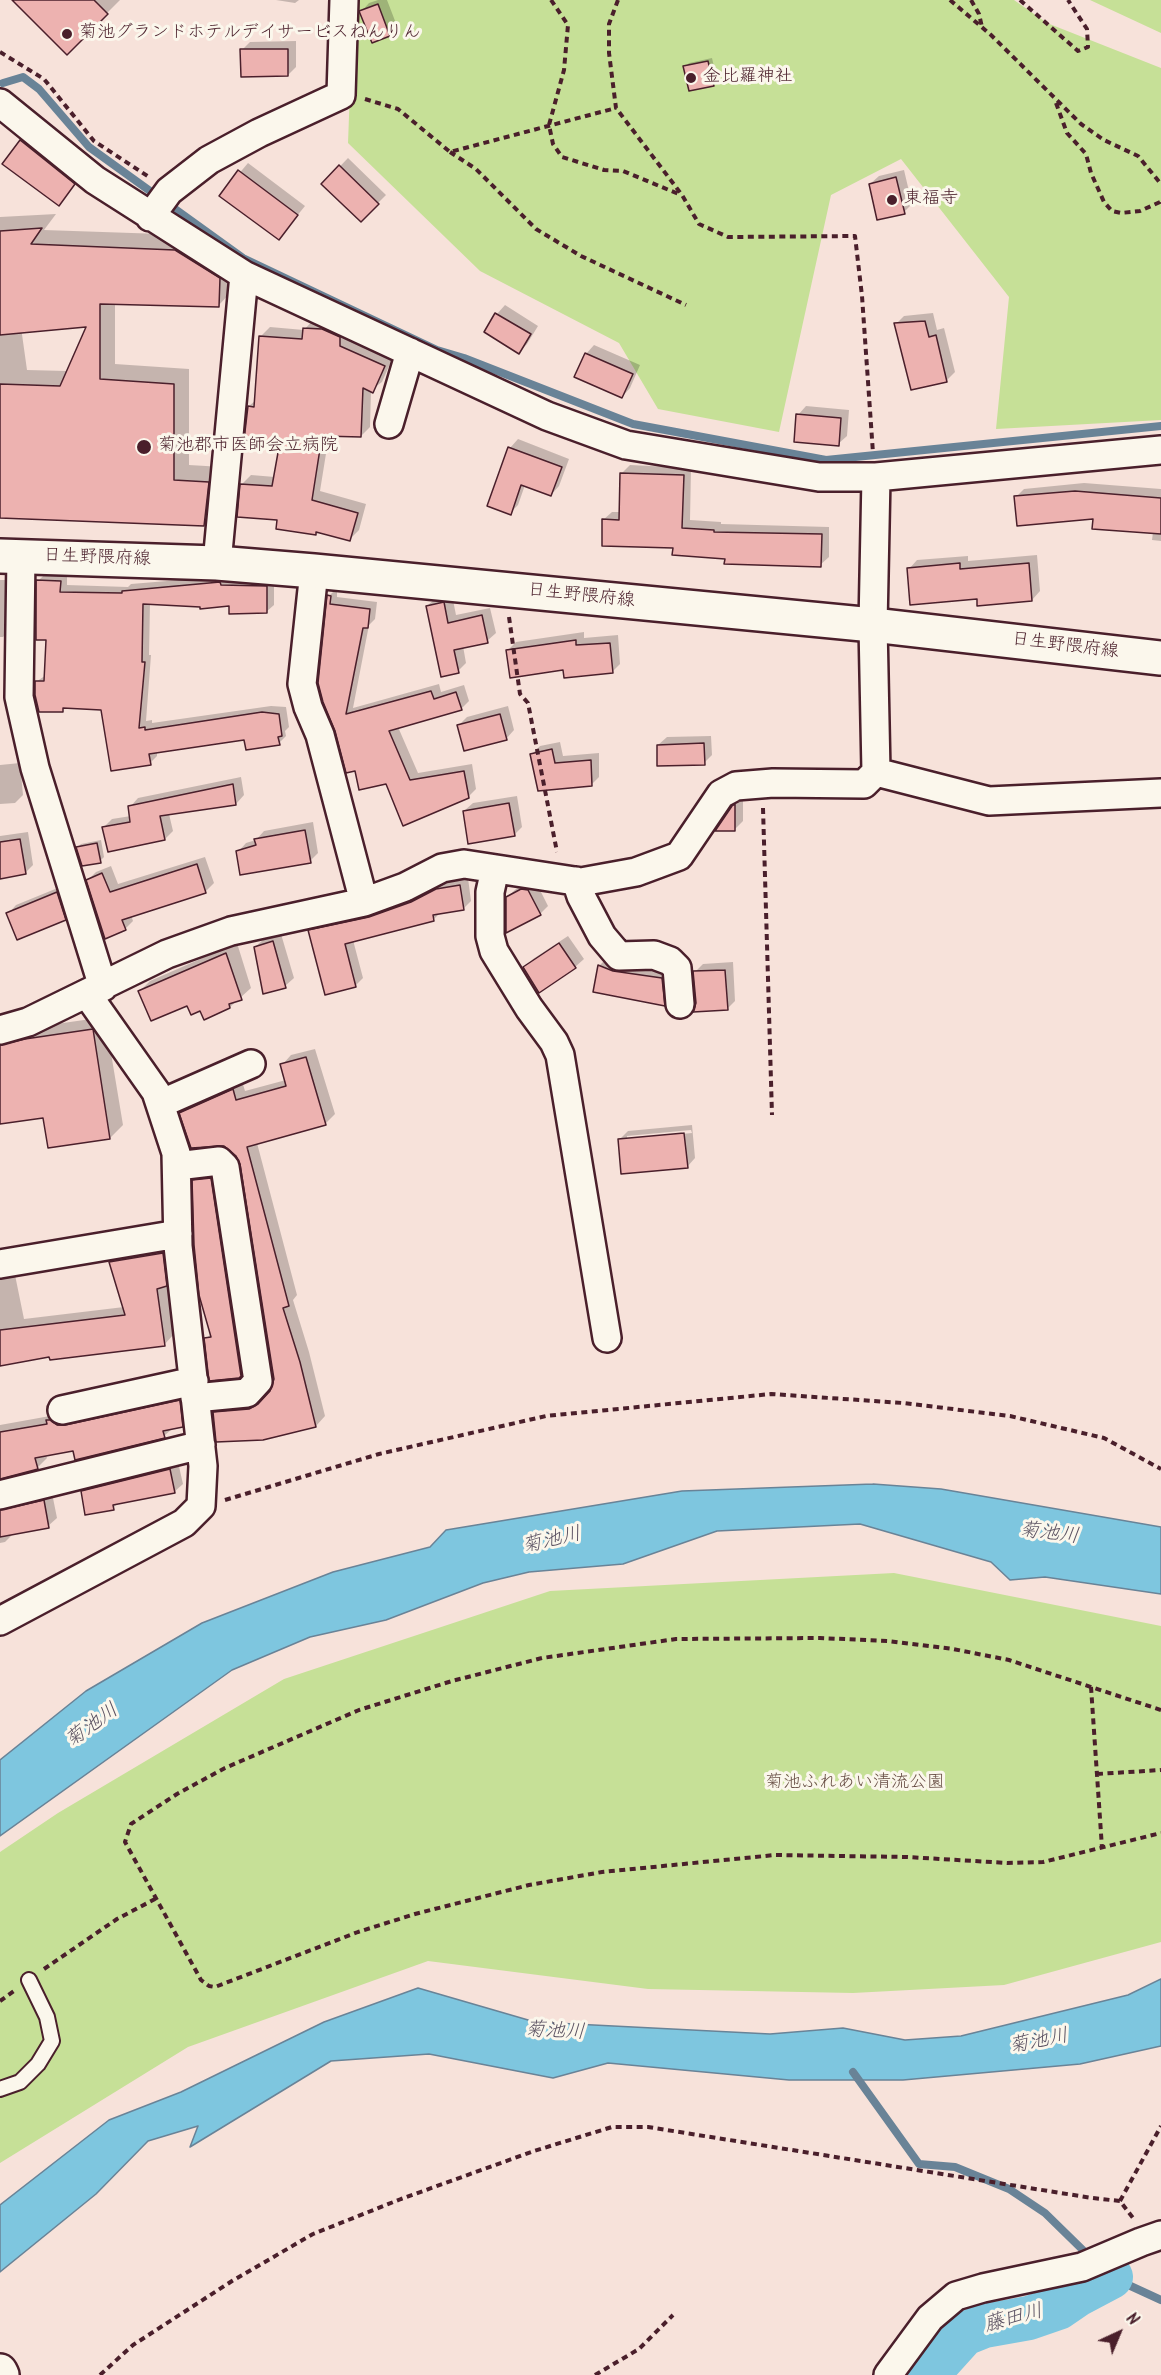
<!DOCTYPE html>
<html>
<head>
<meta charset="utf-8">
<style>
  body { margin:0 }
  #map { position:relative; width:1161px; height:2375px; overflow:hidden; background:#f7e2da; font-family:Kalam,sans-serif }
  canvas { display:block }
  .north { position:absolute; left:1089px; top:2303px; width:60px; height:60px; -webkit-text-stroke:4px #fbf7ec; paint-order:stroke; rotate:44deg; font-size:16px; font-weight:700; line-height:24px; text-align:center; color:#4a1f2b }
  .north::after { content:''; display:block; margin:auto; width:21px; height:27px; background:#4a1f2b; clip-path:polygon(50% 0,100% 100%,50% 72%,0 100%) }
</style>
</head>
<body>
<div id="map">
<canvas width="1161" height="2375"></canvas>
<div class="north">N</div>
</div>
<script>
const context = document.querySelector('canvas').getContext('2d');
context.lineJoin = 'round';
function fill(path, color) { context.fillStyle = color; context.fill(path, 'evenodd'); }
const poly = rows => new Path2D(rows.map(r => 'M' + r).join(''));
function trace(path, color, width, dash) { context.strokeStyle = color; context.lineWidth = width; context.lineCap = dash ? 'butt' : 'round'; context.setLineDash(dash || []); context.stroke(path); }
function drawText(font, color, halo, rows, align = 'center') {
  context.font = font + ' Kalam,"Klee One",sans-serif'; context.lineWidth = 6; context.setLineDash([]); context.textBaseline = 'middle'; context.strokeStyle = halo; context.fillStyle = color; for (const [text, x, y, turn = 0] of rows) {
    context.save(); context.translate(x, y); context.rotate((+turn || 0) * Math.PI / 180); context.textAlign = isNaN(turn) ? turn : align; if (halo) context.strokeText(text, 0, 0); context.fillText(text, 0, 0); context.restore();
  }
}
const green = poly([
  [360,0,1014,0,1047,23,1161,68,1161,420,996,429,1009,297,901,159,831,195,779,432,658,409,619,343,480,271,348,143,353,10],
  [1090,0,1161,0,1161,33],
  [894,1573,1161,1626,1161,1942,1004,1985,853,1993,648,1989,428,1961,188,2047,0,2163,0,1852,58,1813,284,1679,550,1591]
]);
const water = poly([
  [873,1484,941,1489,1161,1527,1161,1594,1045,1577,1010,1580,991,1562,860,1524,717,1531,623,1564,529,1572,483,1583,386,1620,310,1637,232,1670,0,1836,0,1760,86,1691,202,1623,333,1572,430,1547,446,1530,682,1491,873,1484],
  [1161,1979,1161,2046,1080,2064,903,2080,789,2080,608,2063,553,2078,429,2054,331,2061,190,2147,198,2126,148,2141,96,2194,0,2272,0,2205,109,2120,181,2092,324,2022,418,1988,535,2022,770,2034,843,2028,905,2040,961,2036,1128,1995,1161,1979]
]);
const shadow = poly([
  [14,0,120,0,67,53],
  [276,0,299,0,295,3],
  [378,0,387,0,397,26,389,35,361,12,369,3],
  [296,41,296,67,288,75,242,50,250,42],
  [712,58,717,80,713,84,685,67,689,63],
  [30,133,82,175,58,204,4,164],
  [348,158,386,195,361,220,323,184],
  [248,163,305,206,279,238,221,195],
  [904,170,912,204,904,212,870,184,879,176],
  [56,214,44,230,191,235,234,263,233,290,218,306,115,303,115,364,189,369,189,465,223,467,219,510,203,525,0,516,0,323,20,320,27,370,67,371,88,326,0,312,0,217],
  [505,305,538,326,527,344,519,352,486,332,497,314],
  [933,313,937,330,944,328,955,372,947,380,912,389,896,324,904,316],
  [314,319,393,357,382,382,371,390,370,427,361,436,329,435,320,491,366,504,359,530,350,539,318,531,315,533,279,518,242,484,251,475,275,477,280,445,249,406,256,400,260,337,270,327,304,330],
  [594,345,640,365,630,388,622,397,586,354],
  [806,406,849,410,847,436,838,444,798,415],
  [518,439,569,459,559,486,551,495,525,485,518,505,510,513,510,448],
  [630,465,691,468,690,520,721,522,721,524,829,527,829,557,820,565,726,558,674,546,603,520,612,512,621,512,622,473],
  [1084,483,1161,489,1161,541,1152,540,1153,532,1016,497,1024,489],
  [1037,555,1040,591,1032,600,978,597,909,569,917,560,968,556,968,561],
  [45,574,67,574,67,585,128,587,131,584,227,576,274,579,274,605,266,612,231,605,150,603,149,655,151,655,146,721,152,720,152,723,271,706,286,707,289,727,285,731,286,736,279,743,245,738,157,752,157,756,150,763,102,709,66,707,62,710,36,682,46,675,47,638,38,581],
  [0,580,12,580,12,629,3,637,0,637],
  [337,588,337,597,377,602,375,619,369,625,353,708,439,684,441,692,464,685,469,701,461,709,398,727,418,773,472,764,476,789,468,797,386,782,356,769,347,771,329,596],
  [452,595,456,615,490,608,496,633,487,641,463,646,466,663,458,671,427,606,436,598],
  [584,632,584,638,618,635,620,664,612,672,565,668,507,651,516,642],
  [508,706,514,730,506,739,459,725,467,717],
  [711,736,712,755,704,763,658,745,667,737],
  [560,742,563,756,599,753,599,777,591,785,531,755,540,746],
  [20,763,23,795,15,803,0,804,0,765],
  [241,777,244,795,236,804,169,814,173,831,165,839,104,827,112,819,131,816,130,807,138,798],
  [517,796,522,827,514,835,464,811,473,803],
  [743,798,743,821,734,830,733,807],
  [313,822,318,853,310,861,238,852,246,843,256,840,264,831],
  [28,832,33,865,25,873,0,877,0,836],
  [101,840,104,857,100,861,78,847,81,844],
  [205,857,214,883,205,892,131,915,133,921,125,929,88,880,96,872,111,866,118,884],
  [468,878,471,901,464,908,441,912,433,920,353,940,363,978,355,986,309,931,317,923,420,894,445,881],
  [531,881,536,882,548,906,540,914,507,897,516,889],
  [65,885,73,910,65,918,8,914,16,905],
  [281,934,294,978,285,986,255,947,264,939],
  [568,936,584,959,575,967,539,991,525,968,533,959],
  [237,943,251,988,230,1007,201,1009,140,991,150,981],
  [607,958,670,970,672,997,664,1005,599,966],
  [733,962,735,1001,727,1009,697,1003,695,972,703,964],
  [105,1017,123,1125,110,1138,44,1116,0,1122,0,1032],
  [315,1049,335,1114,326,1123,257,1143,297,1295,293,1300,309,1352,325,1416,316,1426,214,1413,224,1403,260,1400,266,1396,275,1385,242,1164,237,1155,181,1113,191,1104,242,1081,245,1091,286,1080,282,1065,291,1055],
  [692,1125,695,1158,687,1167,620,1139,628,1131],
  [691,1130,692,1133,627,1139,627,1136],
  [219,1170,249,1366,239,1376,206,1339,212,1333,194,1181,202,1172],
  [173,1243,176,1275,168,1283,174,1334,164,1345,51,1355,0,1365,0,1265,14,1270,24,1319,124,1307,111,1262,121,1252],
  [189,1391,192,1416,182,1426,173,1428,164,1436,46,1455,47,1458,37,1468,0,1462,0,1425],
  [178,1462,183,1484,174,1492,119,1502,113,1508,82,1492,91,1483],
  [52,1493,57,1518,48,1526,13,1534,5,1542,0,1543,0,1502]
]);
const stream = poly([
  [3,83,23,77,39,89,89,147,243,258,437,350,464,358,633,424,826,460,1161,426],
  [853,2072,919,2164,955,2167,1009,2189,1045,2213,1091,2258],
  [1100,2266,1111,2277,1161,2300]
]);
const river = poly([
  [927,2375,964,2334,984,2326,1029,2318,1058,2308,1077,2295,1111,2277]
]);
const building = poly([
  [12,0,94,0,108,14,67,55,12,0],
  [378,4,390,36,372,43,359,11,378,4],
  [240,49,288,49,288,76,241,77,240,49],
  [708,61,714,86,689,91,683,66,708,61],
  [20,140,75,184,59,206,2,164,20,140],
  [339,165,379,204,361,222,321,184,339,165],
  [238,170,298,215,279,240,219,196,238,170],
  [896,177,905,214,877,220,869,184,896,177],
  [42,228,31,244,175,250,220,278,219,307,100,304,100,379,174,384,174,480,209,482,204,526,0,518,0,384,60,386,86,327,0,335,0,231,42,228],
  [495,313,531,334,519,354,484,332,495,313],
  [925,321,929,337,936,335,947,382,911,390,894,323,925,321],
  [303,328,322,329,340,337,340,346,385,366,373,393,363,388,361,437,322,436,312,500,358,513,350,541,316,532,316,535,276,529,277,520,237,517,240,484,272,486,279,447,244,440,248,406,254,407,259,336,302,339,303,328],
  [585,353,633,374,622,398,574,377,585,353],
  [796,414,841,418,839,446,794,442,796,414],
  [508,447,562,467,551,496,521,485,511,515,487,506,508,447],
  [620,473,684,475,682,528,714,530,714,532,822,534,821,567,724,564,725,559,672,555,673,548,602,546,602,519,619,520,620,473],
  [1075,491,1161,498,1161,534,1092,529,1093,519,1017,526,1014,496,1075,491],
  [960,563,960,569,1029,563,1032,601,977,606,977,599,910,605,907,568,960,563],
  [36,580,61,581,60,592,122,593,122,591,220,582,221,585,267,586,267,613,229,614,229,606,200,609,200,607,143,604,142,662,145,662,139,728,145,727,145,730,262,712,279,714,282,736,278,737,280,745,246,750,244,740,149,754,151,765,111,771,101,710,63,708,63,712,39,712,35,695,35,681,44,681,46,640,36,640,36,580],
  [327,595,331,596,330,604,370,609,368,628,363,628,346,714,431,691,434,699,456,692,462,710,389,731,410,780,464,771,469,798,403,826,386,784,359,790,355,771,346,773,335,731,323,702,318,683,327,595],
  [444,602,448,623,482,615,488,643,454,650,459,673,441,677,426,606,444,602],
  [576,640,576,645,610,643,613,673,564,678,563,670,510,678,506,650,576,640],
  [500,714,507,740,464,751,457,725,500,714],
  [704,743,705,765,657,766,657,745,704,743],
  [552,749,555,763,591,760,592,786,538,791,530,754,552,749],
  [233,784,236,805,160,816,165,840,108,852,102,827,130,822,128,806,233,784],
  [509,803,515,836,468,844,463,811,509,803],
  [735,804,735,831,715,831,732,806,735,804],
  [305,830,311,863,240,875,236,851,256,845,254,839,305,830],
  [20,839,26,874,0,879,0,842,20,839],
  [97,843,101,863,82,866,76,847,97,843],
  [197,864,206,893,122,920,126,930,105,939,86,880,102,873,110,892,197,864],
  [460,885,464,910,433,915,434,921,345,944,356,987,325,995,308,930,369,917,411,902,436,889,460,885],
  [521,889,528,890,541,915,506,933,506,897,521,889],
  [57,892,66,920,17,940,6,913,57,892],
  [273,941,286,988,263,994,254,947,273,941],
  [559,943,576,968,539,993,523,967,559,943],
  [226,953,242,1000,229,1004,230,1008,204,1020,200,1011,191,1015,187,1006,151,1021,138,991,226,953],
  [598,965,613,971,662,978,665,1006,593,992,598,965],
  [725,970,728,1010,693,1012,696,1003,693,971,725,970],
  [93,1029,110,1139,48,1148,43,1118,0,1124,0,1045,25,1039,93,1029],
  [306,1057,326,1125,247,1147,289,1306,283,1308,300,1362,316,1427,263,1440,216,1442,213,1412,249,1409,258,1404,270,1391,274,1379,240,1164,236,1156,224,1146,191,1148,179,1113,233,1089,236,1100,286,1086,280,1064,306,1057],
  [684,1133,688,1168,621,1174,618,1139,684,1133],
  [211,1178,241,1376,239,1378,209,1381,204,1338,211,1337,199,1295,194,1245,192,1180,211,1178],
  [163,1253,167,1286,157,1289,165,1346,50,1360,49,1357,0,1366,0,1330,125,1315,109,1262,163,1253],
  [180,1400,183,1427,163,1431,165,1438,75,1460,73,1451,35,1458,38,1469,0,1479,0,1432,47,1424,46,1420,50,1420,57,1425,65,1425,180,1400],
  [170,1469,175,1493,113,1505,114,1510,85,1515,81,1491,170,1469],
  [44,1500,49,1528,0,1537,0,1510,44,1500]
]);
const path = poly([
  [551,0,568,25,564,70,549,125,553,144,562,157,604,170,623,171,681,195],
  [618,0,609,24,609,53,616,108,682,195,699,224,728,237,855,236,862,296,873,453],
  [950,0,991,35,1081,124,1104,140,1138,156,1161,184],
  [971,0,979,14,982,27],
  [1020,0,1078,51,1088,47,1087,29,1068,0],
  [0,52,44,79,94,141,149,177],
  [365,99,398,109,450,152,616,108],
  [1056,103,1067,133,1086,154,1091,173,1104,202,1112,211,1121,213,1140,211,1160,202,1161,199],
  [450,152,476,169,536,229,581,256,686,305],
  [509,617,520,694,528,703,557,852],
  [763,808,772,1115],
  [225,1500,379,1454,546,1416,771,1394,903,1403,1010,1416,1104,1438,1161,1469],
  [1091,1687,1102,1848],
  [1161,1710,1009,1660,953,1649,888,1641,820,1638,676,1639,542,1658,452,1681,359,1710,225,1768,177,1794,131,1824,125,1842,201,1980,209,1986,215,1987,358,1932,415,1914,529,1885,602,1872,775,1855,907,1857,1007,1863,1043,1862,1161,1833],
  [1097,1774,1161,1770],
  [44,1969,117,1919,155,1899],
  [0,2001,14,1991],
  [1120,2201,1161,2126],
  [100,2375,133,2345,232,2281,313,2234,401,2199,534,2151,612,2127,648,2127,1092,2198,1120,2201,1133,2218],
  [595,2375,639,2349,673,2315]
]);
const lane = poly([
  [0,2089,20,2082,38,2064,52,2041,47,2017,29,1980]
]);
const street = poly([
  [0,103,95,180,244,275,547,416,626,445,819,477,876,477,1161,450],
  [150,217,169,191,209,160,259,133,341,95,344,0],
  [389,424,410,352],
  [21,556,19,697,35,768,103,987],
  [217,563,244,275],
  [314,571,302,684,308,707,320,735,364,902],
  [876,772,989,801,1161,793],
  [495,869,490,892,490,936,494,951,529,1008,554,1042,560,1055,607,1338],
  [576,881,581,896,602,936,619,956,654,955,670,961,677,968,680,1004],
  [0,1030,28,1022,167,954,231,931,364,902,405,887,442,868,464,864,581,882,636,872,679,856,721,794,736,786,773,783,864,784,876,772,873,625,876,477],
  [160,1104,251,1064],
  [177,1166,219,1161,225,1167,258,1381,247,1393,195,1398],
  [0,1264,178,1234],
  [62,1410,194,1381],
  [0,1495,201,1445],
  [0,1621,184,1523,201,1506,203,1466,178,1246,176,1153,156,1092,87,994],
  [888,2375,930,2318,956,2296,983,2288,1082,2267,1141,2242,1161,2235]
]);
const secondary = poly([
  [0,556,217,563,314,571,873,625,1161,658]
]);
const primary = poly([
  [0,2371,2,2375]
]);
const markers = [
  [67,34,6,"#4a1f2b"],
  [691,78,6,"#4a1f2b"],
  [892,200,6,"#4a1f2b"],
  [144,447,8,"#4a1f2b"]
];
const poiNames = [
  ["菊池グランドホテルデイサービスねんりん",79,34],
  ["金比羅神社",703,78],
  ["東福寺",904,200],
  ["菊池郡市医師会立病院",158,447]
];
const streetNames = [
  ["日生野隈府線",97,559,2],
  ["日生野隈府線",581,597,6],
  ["日生野隈府線",1065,647,7]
];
const parkNames = [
  ["菊池ふれあい清流公園",855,1784]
];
const waterNames = [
  ["菊池川",1049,1535,7],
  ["菊池川",552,1542,-13],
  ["菊池川",93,1727,-36],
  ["菊池川",555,2033,3],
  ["菊池川",1039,2043,-11],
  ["藤田川",1014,2320,-15]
];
fill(green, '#c6e097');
fill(water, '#7ec6df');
trace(water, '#698397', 1.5);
fill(shadow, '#0003');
trace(stream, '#698397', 8);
trace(river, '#7ec6df', 44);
fill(building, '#edb2b0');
trace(building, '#4a1f2b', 1.5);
trace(lane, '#4a1f2b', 18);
trace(street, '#4a1f2b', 32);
trace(secondary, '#4a1f2b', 38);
trace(primary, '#4a1f2b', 38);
trace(path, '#4a1f2b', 4, [6, 4.5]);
trace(lane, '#fbf7ec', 14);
trace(street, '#fbf7ec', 27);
trace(secondary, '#fbf7ec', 33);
trace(primary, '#fbf7ec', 33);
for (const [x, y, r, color] of markers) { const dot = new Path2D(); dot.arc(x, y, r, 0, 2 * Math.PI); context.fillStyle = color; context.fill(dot); trace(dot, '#fbf7ec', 2); }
drawText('18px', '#4a1f2b', '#fbf7ec', poiNames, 'left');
drawText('18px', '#4a1f2b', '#fbf7ec', streetNames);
drawText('18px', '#694f46', '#fbf7ec', parkNames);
drawText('italic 20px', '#5a5161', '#fbf7ec', waterNames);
</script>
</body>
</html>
